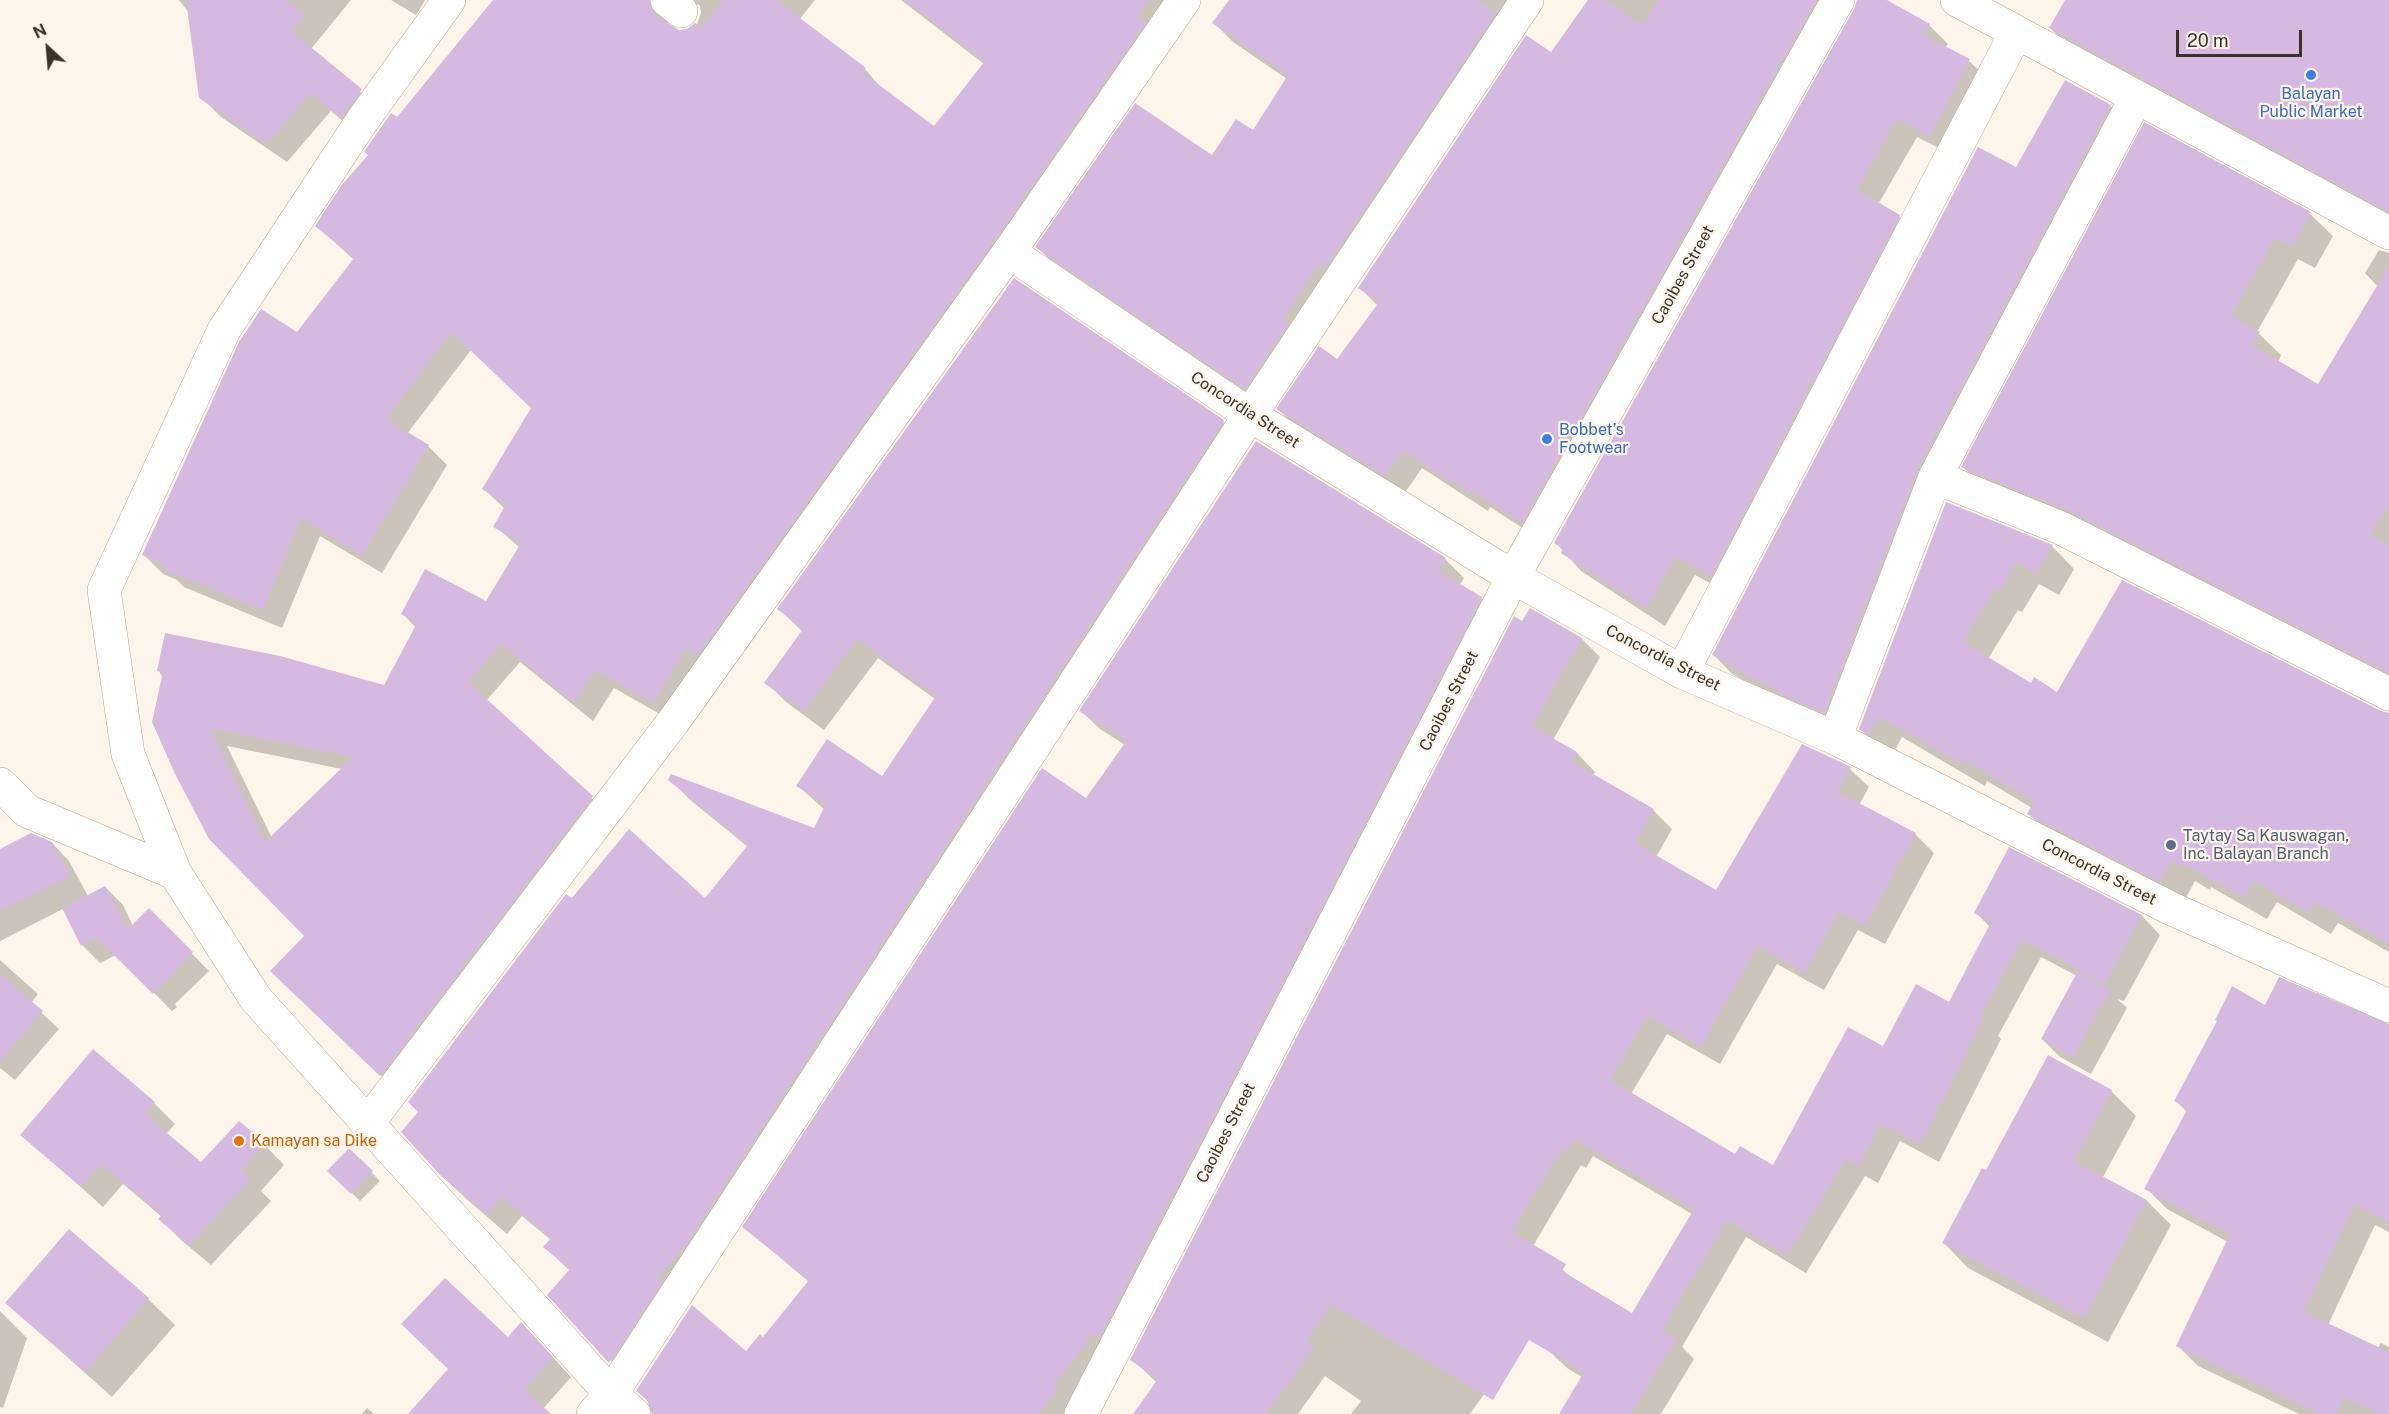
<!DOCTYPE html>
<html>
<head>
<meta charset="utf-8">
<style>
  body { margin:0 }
  #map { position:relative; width:2389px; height:1414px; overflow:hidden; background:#fef5ea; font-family:"Public Sans",sans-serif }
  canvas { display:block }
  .north { position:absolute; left:18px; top:18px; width:60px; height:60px; -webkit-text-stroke:4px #fef5ea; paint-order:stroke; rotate:334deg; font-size:16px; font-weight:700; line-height:24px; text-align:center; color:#3c3328 }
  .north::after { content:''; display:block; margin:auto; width:21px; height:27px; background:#3c3328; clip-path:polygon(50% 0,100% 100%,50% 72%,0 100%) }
  .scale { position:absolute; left:2176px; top:30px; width:126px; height:27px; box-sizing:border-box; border:3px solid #3c3328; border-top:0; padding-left:8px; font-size:18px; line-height:21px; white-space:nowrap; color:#3c3328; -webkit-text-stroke:4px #fef5ea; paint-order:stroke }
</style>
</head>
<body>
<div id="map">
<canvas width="2389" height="1414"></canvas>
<div class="north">N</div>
<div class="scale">20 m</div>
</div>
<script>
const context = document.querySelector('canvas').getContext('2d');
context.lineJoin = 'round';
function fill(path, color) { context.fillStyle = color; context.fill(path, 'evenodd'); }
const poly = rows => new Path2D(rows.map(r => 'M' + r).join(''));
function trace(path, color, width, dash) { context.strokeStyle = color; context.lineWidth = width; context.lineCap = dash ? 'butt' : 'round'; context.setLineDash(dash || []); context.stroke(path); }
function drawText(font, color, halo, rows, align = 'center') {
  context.font = font + ' "Public Sans",sans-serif'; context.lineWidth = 4.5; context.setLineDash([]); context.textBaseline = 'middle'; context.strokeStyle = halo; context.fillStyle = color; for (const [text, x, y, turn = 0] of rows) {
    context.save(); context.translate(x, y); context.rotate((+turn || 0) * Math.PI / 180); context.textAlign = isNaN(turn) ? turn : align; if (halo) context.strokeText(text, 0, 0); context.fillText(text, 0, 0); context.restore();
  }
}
const shadow = poly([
  [179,0,351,0,311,49,380,109,361,136,331,111,287,162,221,117,201,97,189,13],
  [391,0,425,0,416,15],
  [495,0,688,0,667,18,668,25,677,31,688,30,697,24,701,13,700,6,691,0,815,0,799,20,865,69,882,89,934,128,984,64,901,0,1181,0,672,721,614,688,593,721,520,662,486,701,611,816,400,1093,291,990,306,936,159,671,384,687,416,628,403,614,487,603,520,548,495,526,505,509,484,489,533,408,471,350,407,434,429,447,447,465,382,573,320,536,282,628,184,587,177,580,163,574,144,555,297,334,354,260,317,226,397,119],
  [227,746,342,769,272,838],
  [1230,0,1535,0,1264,407,1056,266,1037,247,1212,157,1253,132,1287,79,1233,42,1214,23],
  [1590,0,1855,0,1847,3,1541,540,1490,507,1488,511,1422,468,1404,494,1297,428,1278,409,1337,361,1378,306,1359,287,1552,54],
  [1858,0,1884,0,1929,25,1948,44,1945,48,1969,61,1988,79,1949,153,1917,137,1879,203,1899,216,1918,235,1730,594,1695,575,1665,626,1581,571,1556,543,1856,10],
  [2067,0,2389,0,2389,221,2073,50,2050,28],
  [2110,106,2129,124,1937,487,1843,731,1809,716,1732,674,1714,655,2016,170],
  [2145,124,2310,214,2333,236,2315,268,2298,259,2257,332,2281,355,2278,362,2319,386,2378,287,2365,273,2379,250,2389,253,2389,683,1986,490,1963,467],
  [1014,280,1223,421,1243,441,630,1381,549,1295,570,1271,545,1247,551,1240,522,1216,507,1234,463,1196,442,1175,420,1112,572,900,705,900,748,847,689,799,670,779,815,830,825,810,798,786,882,778,935,699,878,658,824,730,786,702,766,682,803,632,779,609],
  [1947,504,2052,546,2074,569,2059,595,2039,584,2022,612,2018,610,1988,659,2031,685,2058,694,2389,714,2389,952,2338,923,2331,934,2277,902,2267,919,2211,887,2210,890,2195,881,2183,903,2051,837,2029,814,2032,808,1987,781,1985,786,1902,737,1892,756,1883,751,1860,729],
  [1445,559,1464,578,1459,586,1481,598,1499,617,1071,1414,654,1414,653,1407,638,1390,747,1353,763,1339,809,1282,744,1227,1087,800,1125,745,1100,729,1081,711],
  [1530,610,1582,639,1600,657,1553,740,1577,753,1595,772,1593,776,1653,810,1672,829,1656,857,1717,892,1803,746,1850,769,1869,787,1859,805,1915,834,1934,853,1885,944,1858,930,1824,990,1777,964,1720,1064,1667,1034,1631,1094,1736,1156,1774,1167,1883,1048,1950,1004,1990,927,1976,913,2010,849,2142,916,2160,935,2124,1001,2117,999,2127,1008,2091,1074,2060,1057,2042,1039,2077,976,2041,957,1998,1036,2001,1039,1939,1162,1900,1141,1878,1183,1865,1176,1806,1273,1746,1237,1682,1347,1694,1359,1661,1414,1561,1414,1582,1377,1567,1368,1548,1350,1633,1315,1692,1214,1593,1156,1586,1168,1581,1165,1533,1246,1549,1256,1568,1275,1470,1414,1351,1414,1361,1401,1325,1376,1298,1414,1135,1414,1157,1383,1132,1359],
  [52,843,69,861,88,896,105,887,123,905,133,926,149,910,209,971,175,1004,177,1007,172,1011,116,955,100,963,82,945,63,909,0,941,0,850],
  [0,960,38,994,31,1003,59,1029,15,1080,0,1068],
  [2266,1007,2389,1025,2389,1232,2375,1225,2328,1325,2378,1348,2381,1343,2389,1347,2389,1414,2299,1414,2198,1366,2178,1346,2228,1242,2167,1209,2146,1188,2187,1112,2176,1101],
  [2111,1091,2136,1116,2103,1177,2147,1201,2171,1225,2108,1342,1968,1268,1944,1243,1987,1172],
  [154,1103,175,1124,166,1134,201,1164,264,1144,284,1165,261,1191,271,1201,211,1265,181,1240,160,1219,162,1217,123,1184,103,1207,22,1134],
  [349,1150,380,1181,360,1201,329,1171],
  [148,1299,175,1325,112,1397,7,1303],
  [0,1311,27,1338,3,1408,0,1407],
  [508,1339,540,1343,571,1377,543,1409,549,1414,410,1414],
  [367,1408,374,1414,362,1414]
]);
const building = poly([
  [186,0,284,0,305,14,291,31,362,89,341,118,311,93,267,144,199,98],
  [493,0,649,0,655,15,679,30,687,29,695,23,701,29,723,0,776,0,866,68,862,72,934,126,985,61,905,0,1149,0,1137,16,1146,22,994,241,697,656,686,648,653,703,595,670,574,703,501,644,468,682,593,796,380,1076,270,971,304,936,209,839,175,774,152,722,163,672,157,671,165,633,280,656,384,685,417,623,401,614,425,569,486,601,521,543,493,527,506,504,482,489,531,408,451,332,386,419,429,445,362,556,301,518,263,610,164,569,165,565,142,555,239,342,261,309,297,332,354,258,315,226,341,186,368,155,364,152,391,113,397,117],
  [210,728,353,757,265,842],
  [1229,0,1477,0,1496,13,1326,267,1320,263,1282,320,1288,324,1245,389,1035,247,1135,103,1212,155,1236,119,1253,130,1288,75,1212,23],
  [1588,0,1606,0,1642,25,1659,0,1816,0,1522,523,1471,490,1469,493,1403,451,1385,476,1276,409,1319,346,1337,359,1379,302,1358,288,1526,35,1551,52],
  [1857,0,1887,0,1930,24,1923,35,1970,59,1930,136,1897,119,1857,190,1900,215,1711,576,1676,557,1646,608,1561,553,1563,549,1554,543,1854,9],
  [2065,0,2389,0,2389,212,2049,28],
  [2065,80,2111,105,1918,468,1824,713,1789,698,1712,655,1978,147,2016,167],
  [2144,122,2311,212,2292,247,2275,238,2231,316,2260,332,2252,345,2318,384,2389,266,2389,505,2370,535,2389,545,2389,673,2069,511,1961,467],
  [1014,278,1224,420,684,1247,658,1277,663,1281,609,1363,547,1295,570,1269,543,1247,551,1238,501,1197,487,1215,441,1176,401,1132,418,1112,408,1102,566,894,572,898,629,829,705,898,748,845,668,780,671,774,814,828,826,804,796,786,827,739,882,776,936,696,857,639,804,711,764,683,803,629,777,609],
  [1256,441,1446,558,1438,571,1482,597,1099,1338,1093,1333,1054,1386,1058,1389,1039,1414,652,1414,647,1400,636,1391,692,1305,746,1351,760,1334,763,1337,809,1280,742,1227,1042,768,1086,798,1127,740,1079,711],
  [1946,502,2053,545,2036,574,2016,562,2000,591,1995,588,1963,642,2031,683,2034,677,2057,692,2122,580,2381,711,2389,713,2389,944,2315,902,2309,913,2254,881,2244,898,2188,866,2187,868,2172,860,2160,882,2027,814,2034,801,1964,760,1962,764,1879,716,1869,734,1859,729],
  [1530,608,1582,638,1532,726,1577,752,1572,762,1654,809,1635,843,1716,890,1802,744,1851,767,1838,792,1916,833,1866,926,1839,912,1805,973,1758,946,1701,1047,1648,1016,1610,1080,1735,1154,1740,1146,1773,1165,1848,1027,1883,1046,1916,984,1949,1002,1991,922,1974,913,2009,847,2142,915,2105,984,2022,939,1980,1017,1983,1019,1920,1144,1881,1124,1859,1165,1846,1159,1787,1255,1727,1220,1662,1330,1676,1339,1631,1414,1559,1414,1584,1372,1529,1340,1493,1400,1330,1304,1306,1341,1314,1347,1266,1414,1133,1414,1158,1379,1130,1360,1514,616,1522,621],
  [1574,1139,1694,1209,1632,1313,1562,1271,1566,1264,1512,1232,1562,1148,1567,1151],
  [31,833,52,842,70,876,0,911,0,849],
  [105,886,128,929,149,908,193,952,153,994,97,938,81,946,62,908],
  [2078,971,2110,989,2073,1057,2041,1039],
  [0,974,43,1011,0,1061],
  [2279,977,2389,1024,2389,1222,2354,1205,2304,1312,2389,1352,2389,1414,2380,1414,2344,1397,2336,1414,2320,1414,2176,1346,2230,1234,2144,1189,2188,1108,2174,1101,2217,1021,2215,1020,2232,986,2265,1005],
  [93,1049,155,1102,145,1114,201,1162,239,1121,265,1143,241,1170,251,1179,189,1245,158,1219,162,1215,101,1164,81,1187,20,1135],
  [2048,1055,2112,1090,2074,1161,2147,1200,2084,1318,1942,1243,1982,1168,1986,1170],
  [349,1148,373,1171,351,1194,327,1171],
  [69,1229,149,1298,85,1372,5,1303],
  [445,1278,508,1337,521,1322,553,1357,524,1390,551,1414,408,1414,448,1369,401,1324]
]);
const minor = poly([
  [449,0,362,121,224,330,104,590,128,754,175,873,256,999,611,1394,634,1414],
  [667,0,681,11],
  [1957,0,2389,233],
  [1009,252,1250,415,1513,577,1682,672,1835,738,2170,908,2389,1006],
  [1935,477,2061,528,2389,694],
  [1682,672,2016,33],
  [1835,738,1935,477,2136,98],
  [0,784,27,811,175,873],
  [367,1124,673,722,1009,252,1184,0],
  [1081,1414,1513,577,1838,0]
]);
const tertiary = poly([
  [593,1414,611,1394,1250,415,1527,0]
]);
const markers = [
  [2311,75,6,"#3f7fe0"],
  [1547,439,6,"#3f7fe0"],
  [2171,845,6,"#5c6f8a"],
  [239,1141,6,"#e8710a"]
];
const shopNames = [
  ["Balayan",2311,94],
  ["Public Market",2311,112],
  ["Bobbet’s",1559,430,"left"],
  ["Footwear",1559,448,"left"]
];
const streetNames = [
  ["Caoibes Street",1683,275,-61],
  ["Concordia Street",1245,410,33],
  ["Concordia Street",1663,658,27],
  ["Caoibes Street",1449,701,-63],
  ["Concordia Street",2099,872,27],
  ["Caoibes Street",1226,1133,-63]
];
const serviceNames = [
  ["Taytay Sa Kauswagan,",2183,836],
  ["Inc. Balayan Branch",2183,854]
];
const foodNames = [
  ["Kamayan sa Dike",251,1141]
];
fill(shadow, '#0003');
fill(building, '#d6b9e1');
trace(minor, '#baa58a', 34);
trace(tertiary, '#baa58a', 34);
trace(minor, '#fff', 33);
trace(tertiary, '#fff', 33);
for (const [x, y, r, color] of markers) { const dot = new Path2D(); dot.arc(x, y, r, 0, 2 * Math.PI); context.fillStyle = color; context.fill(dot); trace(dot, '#fef5ea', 2); }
drawText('16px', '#366cbe', '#fef5ea', shopNames);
drawText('16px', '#3c3328', '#fef5ea', streetNames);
drawText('16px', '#4e5e75', '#fef5ea', serviceNames, 'left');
drawText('16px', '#c56008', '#fef5ea', foodNames, 'left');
</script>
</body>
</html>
